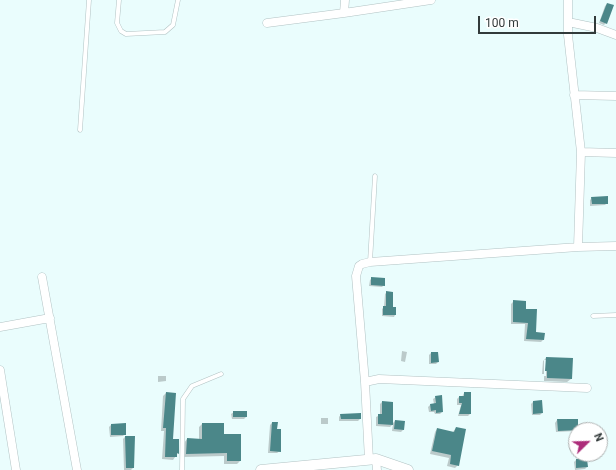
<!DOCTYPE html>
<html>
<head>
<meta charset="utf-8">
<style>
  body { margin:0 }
  #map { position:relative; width:616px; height:470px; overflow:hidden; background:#eafdfd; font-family:Roboto,sans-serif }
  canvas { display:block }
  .north { position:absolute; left:568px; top:422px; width:40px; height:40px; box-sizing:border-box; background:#fff; border:1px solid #adb0b0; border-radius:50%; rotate:67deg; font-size:11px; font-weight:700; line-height:16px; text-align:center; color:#323a3a }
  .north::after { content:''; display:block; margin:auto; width:14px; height:18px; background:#ad2d7a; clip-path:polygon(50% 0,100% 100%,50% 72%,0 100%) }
  .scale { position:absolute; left:478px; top:16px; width:118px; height:18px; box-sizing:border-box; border:2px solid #323a3a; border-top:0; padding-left:5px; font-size:12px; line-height:14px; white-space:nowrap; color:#323a3a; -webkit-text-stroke:3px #fff; paint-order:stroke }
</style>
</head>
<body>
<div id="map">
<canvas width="616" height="470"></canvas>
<div class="north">N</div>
<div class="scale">100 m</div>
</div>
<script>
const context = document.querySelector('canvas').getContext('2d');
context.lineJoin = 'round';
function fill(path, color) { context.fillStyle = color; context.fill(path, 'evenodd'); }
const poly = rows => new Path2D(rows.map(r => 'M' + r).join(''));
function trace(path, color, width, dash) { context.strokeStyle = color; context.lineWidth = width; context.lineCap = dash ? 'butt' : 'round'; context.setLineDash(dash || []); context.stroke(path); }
const shadow = poly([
  [607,4,606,23,604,25,599,23,605,6],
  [592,198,607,203,605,205,590,206,590,200],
  [372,278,384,285,382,287,369,286,370,280],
  [387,292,395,315,394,317,382,316,382,309,384,307,385,294],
  [513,302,525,310,535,333,543,340,541,342,524,341,525,324,511,324,511,304],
  [402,351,407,352,405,362,401,361],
  [431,353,437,353,438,362,436,364,429,364,429,355],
  [546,358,572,359,571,379,567,382,544,381,544,376,546,376,546,360,544,360,544,374,542,374,543,361],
  [158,376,166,376,166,381,158,382],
  [166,393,172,440,178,453,173,460,162,459,164,431,161,431,163,396],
  [464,393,470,414,468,416,458,416,461,405,457,405,457,399,459,397,462,397],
  [436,397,442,412,440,414,435,414,434,412,429,412,428,407,431,404,434,404,433,399],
  [382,402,392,424,395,421,404,422,403,430,401,432,392,431,393,424,390,427,376,426,376,417,380,415,380,404],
  [533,402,542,413,540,415,532,415,531,404],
  [234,412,246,417,244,419,232,419,231,414],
  [341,414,360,419,358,421,339,421,339,417],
  [321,418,328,418,328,424,321,424],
  [557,420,576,430,576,431,556,432,555,423],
  [272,423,276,423,280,451,277,453,268,453,270,425],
  [202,424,223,435,240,435,240,461,237,464,224,464,224,456,183,457,184,443,187,439,199,440,199,427],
  [111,425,125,434,123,436,110,437,109,427],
  [456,428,458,465,455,468,447,466,449,458,430,454,435,432,437,429,452,433],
  [125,437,133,468,131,470,124,470,123,439],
  [576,460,587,467,585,469,575,470,574,462]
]);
const building = poly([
  [607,3,614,5,607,24,600,21],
  [608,196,608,204,592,204,591,197],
  [371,277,385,278,385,286,371,285],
  [386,291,393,292,393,307,396,307,396,315,383,315,383,306,386,306],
  [513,300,526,301,526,309,537,309,536,332,545,333,544,340,526,339,528,323,513,322],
  [431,352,438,352,439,362,431,363],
  [546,357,573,358,572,379,547,378,547,371,545,371],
  [166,392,176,393,173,439,179,439,179,454,177,453,177,457,165,457,166,428,163,428],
  [464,392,471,392,471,414,459,414,462,403,459,403,459,396,464,396],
  [442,395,443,412,436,413,436,410,431,411,430,404,436,403,435,396],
  [542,400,543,413,533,414,533,401],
  [382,401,393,402,393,425,378,424,378,414,382,414],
  [233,411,247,411,247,417,233,417],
  [361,413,361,419,341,419,340,414],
  [557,419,578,419,578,430,558,431],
  [395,420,405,421,404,430,394,429],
  [272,422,278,422,277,429,281,429,281,452,270,451],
  [126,423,126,435,111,435,111,424],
  [202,423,224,423,224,434,241,434,241,461,227,461,227,453,186,454,187,438,202,439],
  [456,427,466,429,459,466,450,464,451,455,432,451,437,428,454,432],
  [125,436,135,436,134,468,126,468],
  [576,459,587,459,588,467,576,468]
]);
const service = poly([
  [119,0,117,23,121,31,126,34,165,32,173,25,178,0],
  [80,130,89,0],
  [370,262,375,176],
  [593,316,616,315],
  [182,470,183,399,192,386,221,374]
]);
const minor = poly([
  [345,0,344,13,431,0],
  [568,0,568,35,581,152,578,247],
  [568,22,597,28,616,35],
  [267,23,344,13],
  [574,95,616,96],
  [581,152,616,153],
  [42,277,77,470],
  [0,327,50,318],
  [0,370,16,470],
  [365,382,379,379,587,388],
  [376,459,377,470],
  [369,460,365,382,356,276,359,266,362,264,370,262,578,247,616,246]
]);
const tertiary = poly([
  [261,470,376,459,408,470]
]);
fill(shadow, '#0003');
fill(building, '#4b8789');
trace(service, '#b1c2c3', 5);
trace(minor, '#b1c2c3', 9);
trace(tertiary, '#b1c2c3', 11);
trace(service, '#fff', 4);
trace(minor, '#fff', 8);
trace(tertiary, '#fff', 10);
</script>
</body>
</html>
